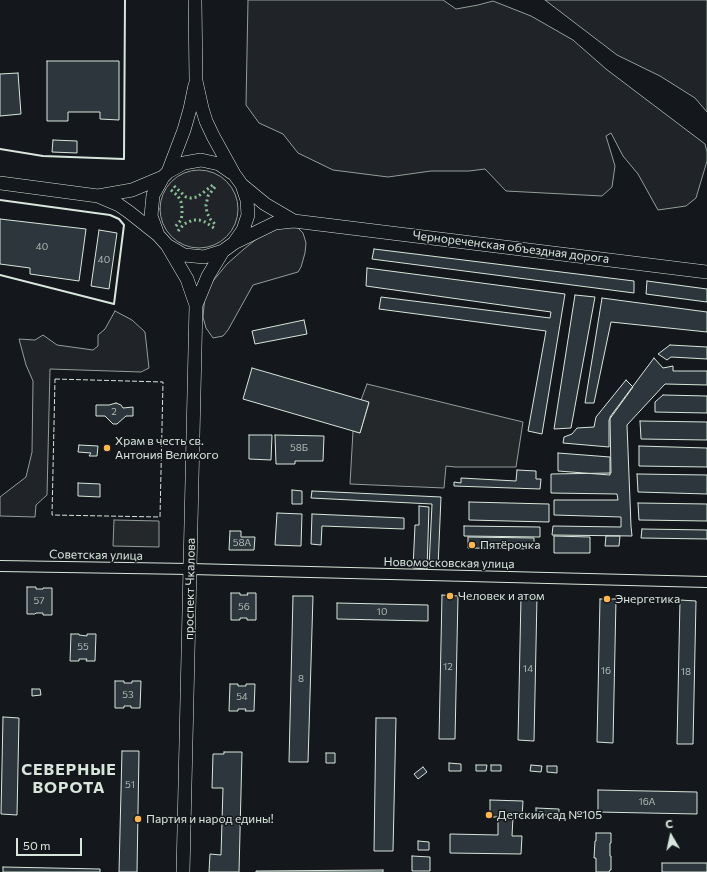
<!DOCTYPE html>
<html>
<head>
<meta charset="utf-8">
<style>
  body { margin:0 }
  #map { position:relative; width:707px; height:872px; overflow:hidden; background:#14181c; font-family:Commissioner,sans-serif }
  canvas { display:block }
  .north { position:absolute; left:651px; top:816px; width:40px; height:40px; -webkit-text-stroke:3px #14181c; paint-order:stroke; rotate:351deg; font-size:11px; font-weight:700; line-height:16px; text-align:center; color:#d8e6dc }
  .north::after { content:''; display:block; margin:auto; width:14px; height:18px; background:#d8e6dc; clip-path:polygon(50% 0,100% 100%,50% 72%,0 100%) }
  .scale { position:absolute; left:16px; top:838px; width:66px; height:18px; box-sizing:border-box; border:2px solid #d8e6dc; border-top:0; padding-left:5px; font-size:12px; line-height:14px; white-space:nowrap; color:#d8e6dc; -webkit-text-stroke:3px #14181c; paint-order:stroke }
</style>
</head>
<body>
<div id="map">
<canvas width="707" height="872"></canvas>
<div class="north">С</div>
<div class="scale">50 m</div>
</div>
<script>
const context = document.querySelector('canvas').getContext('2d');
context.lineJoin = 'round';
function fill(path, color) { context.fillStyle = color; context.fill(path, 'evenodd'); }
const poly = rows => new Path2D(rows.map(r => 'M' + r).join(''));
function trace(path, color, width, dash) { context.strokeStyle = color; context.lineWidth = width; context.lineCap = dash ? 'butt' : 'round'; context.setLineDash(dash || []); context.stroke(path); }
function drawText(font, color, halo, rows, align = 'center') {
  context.font = font + ' Commissioner,sans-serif'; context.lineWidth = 3; context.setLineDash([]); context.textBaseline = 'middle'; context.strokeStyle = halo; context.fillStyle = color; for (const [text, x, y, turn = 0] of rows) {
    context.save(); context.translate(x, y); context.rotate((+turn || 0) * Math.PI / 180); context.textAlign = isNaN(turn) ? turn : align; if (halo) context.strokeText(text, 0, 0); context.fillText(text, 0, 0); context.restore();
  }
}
const green = poly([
  [248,0,443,0,456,9,478,5,493,1,531,16,573,40,606,69,705,144,707,152,707,161,696,198,686,206,658,210,638,174,623,156,611,133,606,136,615,166,612,187,602,196,506,191,485,169,469,171,431,171,388,177,333,170,298,153,283,134,259,123,246,105,248,0],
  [545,0,707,0,707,112,695,98,660,76,617,55,545,0],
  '160 209a39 39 0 1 1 78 0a39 39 0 1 1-78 0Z',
  [277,226,297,227,303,233,306,243,305,253,301,267,298,272,253,285,228,330,223,336,213,338,206,328,203,317,205,295,213,281,227,264,244,249,259,237,277,226],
  [115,311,132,320,145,332,149,368,141,372,50,369,47,495,36,505,35,517,0,516,0,497,26,477,32,452,33,381,26,365,19,339,35,340,43,335,57,345,93,350,98,346,98,335,105,329,115,311]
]);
const parking = poly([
  [367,384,523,422,516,467,455,467,446,466,444,488,350,484,353,431,360,433,369,403,361,400,367,384],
  [114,520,159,521,159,547,113,546,114,520]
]);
const building = poly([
  [47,61,119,61,119,120,100,119,100,112,68,112,68,121,47,121,47,61],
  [18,73,21,114,0,116,0,74,18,73],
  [53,140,77,141,77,153,52,152,53,140],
  [0,219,86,229,79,281,30,274,30,268,0,264,0,219],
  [99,230,117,233,109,289,91,286,99,230],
  [374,249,634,281,634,293,372,259,374,249],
  [367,268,565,294,542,434,528,431,546,331,379,309,381,297,550,318,551,312,366,286,367,268],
  [647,281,707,289,707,302,646,294,647,281],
  [575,295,595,297,571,428,554,429,575,295],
  [602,298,707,312,707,332,611,322,594,403,585,403,602,298],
  [304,320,307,334,255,344,252,331,304,320],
  [670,345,707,347,707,359,671,357,667,360,658,354,670,345],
  [654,358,663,368,673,366,673,371,707,371,707,385,665,384,627,425,631,526,632,536,552,535,553,526,621,527,621,517,554,515,554,500,618,500,617,494,551,493,551,474,611,473,610,417,654,358],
  [252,368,369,402,360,433,243,399,252,368],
  [626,380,633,387,609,420,609,447,563,443,564,437,572,434,577,428,594,427,596,417,626,380],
  [663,395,707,396,707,413,655,412,655,402,663,395],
  [116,403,121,405,123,408,133,407,133,416,126,416,117,424,113,424,105,416,96,416,96,405,109,405,116,403],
  [640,421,707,422,707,440,641,439,640,421],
  [249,435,272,435,271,460,249,459,249,435],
  [275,435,324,436,323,461,295,461,295,464,276,464,275,435],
  [79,445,98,446,97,456,89,456,91,453,78,452,79,445],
  [639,446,707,448,707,467,639,466,639,446],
  [558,453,610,457,610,475,558,471,558,453],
  [517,470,536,471,536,479,541,479,540,489,454,486,454,482,461,483,461,478,516,481,517,470],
  [637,474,707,475,707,494,638,492,637,474],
  [78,483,100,484,100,497,78,496,78,483],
  [292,490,302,491,302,504,292,504,292,490],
  [312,491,441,497,438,567,429,567,432,504,311,498,312,491],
  [469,502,549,504,549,522,469,520,469,502],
  [638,503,707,504,707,521,639,520,638,503],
  [419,506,429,507,427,569,413,568,415,525,419,525,419,506],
  [277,513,302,514,301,546,275,545,277,513],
  [312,514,404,518,404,529,322,526,321,545,311,544,312,514],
  [464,526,540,527,540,537,464,536,464,526],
  [642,529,707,530,707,539,641,538,642,529],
  [230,531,241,531,241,537,255,537,254,550,229,550,230,531],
  [554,536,590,537,590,553,554,553,554,536],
  [606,536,620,536,619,546,605,546,606,536],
  [468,537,534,538,534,549,468,548,468,537],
  [27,587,36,587,36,589,43,589,43,588,52,588,52,615,43,615,43,613,36,613,35,614,27,614,27,587],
  [231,593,240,593,240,595,248,595,247,593,256,593,256,620,247,620,247,618,240,618,240,620,231,620,231,593],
  [442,595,458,596,455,739,439,739,442,595],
  [293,596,313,596,308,762,289,762,293,596],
  [521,597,537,597,534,741,518,740,521,597],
  [600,599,616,599,613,743,597,742,600,599],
  [680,600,696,601,693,744,677,744,680,600],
  [337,603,428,605,428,621,337,619,337,603],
  [71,634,79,634,79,635,87,636,87,634,96,634,95,661,86,661,87,659,79,659,79,661,70,661,71,634],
  [115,681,124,681,124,683,132,683,132,681,141,681,140,708,131,708,131,706,124,706,124,708,115,708,115,681],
  [230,684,238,684,238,686,246,686,246,684,255,684,254,711,245,711,246,709,238,709,238,711,229,711,230,684],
  [32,689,40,689,41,695,32,696,32,689],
  [3,717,19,718,17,815,1,814,3,717],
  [376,718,396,718,393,851,374,851,376,718],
  [122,751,139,751,137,872,119,872,122,751],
  [224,752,242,752,239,872,209,872,210,854,221,855,223,788,212,788,213,754,224,754,224,752],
  [326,753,335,753,335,763,326,763,326,753],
  [449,763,461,764,461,771,449,771,449,763],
  [476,765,487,765,486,771,476,771,476,765],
  [491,765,501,765,501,771,491,771,491,765],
  [531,765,542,766,541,772,530,771,531,765],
  [547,766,557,766,557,773,547,772,547,766],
  [423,767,427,772,418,779,414,774,423,767],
  [598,790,697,792,697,814,598,812,598,790],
  [490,800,523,801,522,817,513,817,512,836,522,836,521,854,450,853,450,834,498,835,498,817,490,817,490,800],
  [536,808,559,809,559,815,536,815,536,808],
  [596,833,611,833,611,843,610,843,610,856,611,856,611,870,610,870,609,872,596,872,596,858,594,858,595,841,596,841,596,833],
  [418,841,429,842,429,850,418,850,418,841],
  [412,856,430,857,430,871,412,871,412,856],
  [662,863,707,863,707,872,662,872,662,863],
  [3,867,100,869,100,872,3,872,3,867],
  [383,870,383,872,256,872,256,871,383,870]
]);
const minor = poly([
  [0,566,191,569,707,582]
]);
const major = poly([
  [168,172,184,130,190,109,195,85],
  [0,183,98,196,132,190,163,177],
  [242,185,265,204,294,221],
  [98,196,119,205,129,212,158,235],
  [234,243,275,223,294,221,707,272],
  [167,245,184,255,204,257,223,251,234,243,243,230,248,215,247,200,242,185,234,174,213,136,206,121,202,108,196,81,195,0],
  [196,305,187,279,167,245,158,235,151,216,153,195,163,177,168,172,184,163,201,160,219,164,232,173],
  [183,872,196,305,208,276,223,251]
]);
const hedge = poly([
  [174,186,186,197,191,198,197,197,204,192,214,184],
  [215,187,208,196,206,205,207,213,211,220,216,225],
  [171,190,178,196,181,202,182,208,182,215,181,220,174,228],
  [178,231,184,224,193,220,199,220,205,222,214,228]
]);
const fence = poly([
  [55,379,163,382,160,517,52,515,55,379]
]);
const wall = poly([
  [0,149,43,156,124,159,125,0],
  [0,200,110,215,119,219,124,225,114,304,0,275]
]);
const markers = [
  [107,448,4,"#ffb74d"],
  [472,545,4,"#ffb74d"],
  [450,596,4,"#ffb74d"],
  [607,599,4,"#ffb74d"],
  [489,815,4,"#ffb74d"],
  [138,819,4,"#ffb74d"]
];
const numberNames = [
  ["40",42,247],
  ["40",104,260],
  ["2",114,412],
  ["58Б",299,448],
  ["58А",242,543],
  ["57",39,601],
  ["56",244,607],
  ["10",382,612],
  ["55",83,647],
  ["12",448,667],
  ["14",528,669],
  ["16",606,671],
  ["18",686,672],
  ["8",301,679],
  ["53",128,695],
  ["54",242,697],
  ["51",130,785],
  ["16А",647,802]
];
const streetNames = [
  ["Чернореченская объездная дорога",511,247,7],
  ["Советская улица",96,555,1],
  ["Новомосковская улица",449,563,1],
  ["проспект Чкалова",190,589,-89]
];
const poiNames = [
  ["Храм в честь св.",115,441],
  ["Антония Великого",115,455],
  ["Пятёрочка",480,545],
  ["Человек и атом",458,596],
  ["Энергетика",615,599],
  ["Детский сад №105",497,815],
  ["Партия и народ едины!",146,819]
];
const districtNames = [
  ["СЕВЕРНЫЕ",69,770],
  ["ВОРОТА",69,788]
];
fill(green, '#202428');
trace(green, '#939e99', 1);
fill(parking, '#24282b');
trace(parking, '#939e99', 1);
fill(building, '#2c363c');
trace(building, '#d8e6dc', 1);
trace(minor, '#d8e6dc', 12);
trace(major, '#d8e6dc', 14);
trace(minor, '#14181c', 10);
trace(major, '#14181c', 13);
trace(hedge, '#8ac095', 3, [2, 3]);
trace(fence, '#d8e6dc', 1, [5, 2]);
trace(wall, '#d8e6dc', 2);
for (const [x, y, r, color] of markers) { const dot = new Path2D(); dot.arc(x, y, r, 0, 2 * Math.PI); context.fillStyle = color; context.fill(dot); trace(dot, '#14181c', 1.5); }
drawText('10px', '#adbab4', null, numberNames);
drawText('12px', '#d8e6dc', '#14181c', streetNames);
drawText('12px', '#d8e6dc', '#14181c', poiNames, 'left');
context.letterSpacing = '1px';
drawText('bold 16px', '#d8e6dc', '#14181c', districtNames);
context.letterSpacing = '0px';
</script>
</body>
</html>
